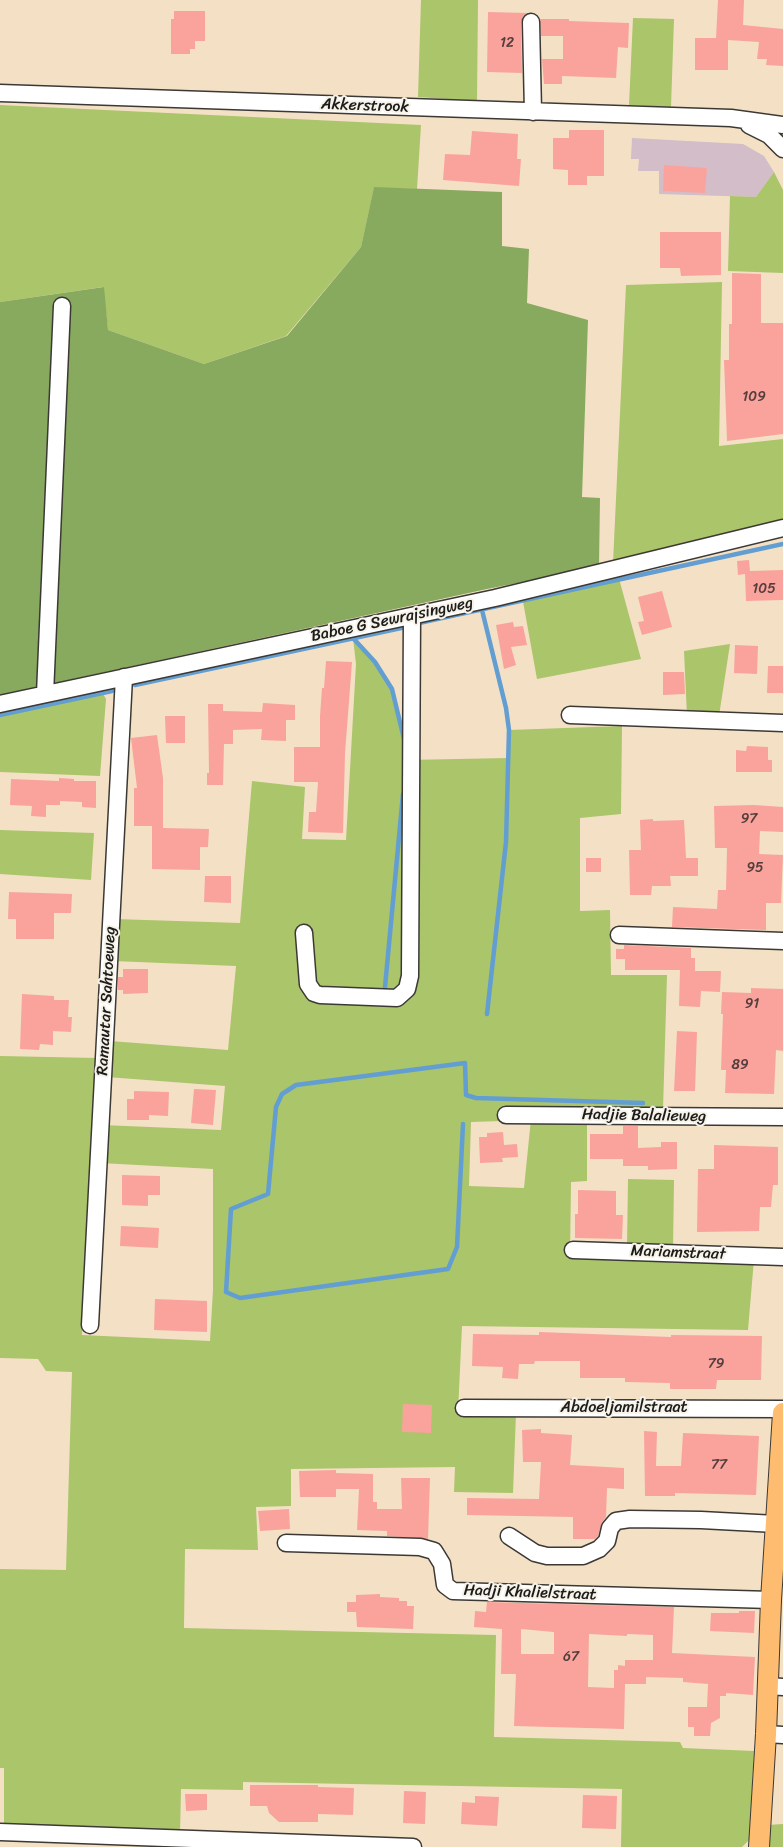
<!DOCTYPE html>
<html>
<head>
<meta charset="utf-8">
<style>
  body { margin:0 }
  canvas { display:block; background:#f3e0c5 }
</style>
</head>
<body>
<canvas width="783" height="1847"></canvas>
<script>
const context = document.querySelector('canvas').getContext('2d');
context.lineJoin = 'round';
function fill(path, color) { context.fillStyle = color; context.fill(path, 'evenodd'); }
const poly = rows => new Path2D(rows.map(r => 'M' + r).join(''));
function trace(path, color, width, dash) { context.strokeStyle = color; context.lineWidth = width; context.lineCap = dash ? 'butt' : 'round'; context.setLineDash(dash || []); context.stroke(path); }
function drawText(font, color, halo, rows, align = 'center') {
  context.font = font + ' Sriracha,sans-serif'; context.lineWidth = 4; context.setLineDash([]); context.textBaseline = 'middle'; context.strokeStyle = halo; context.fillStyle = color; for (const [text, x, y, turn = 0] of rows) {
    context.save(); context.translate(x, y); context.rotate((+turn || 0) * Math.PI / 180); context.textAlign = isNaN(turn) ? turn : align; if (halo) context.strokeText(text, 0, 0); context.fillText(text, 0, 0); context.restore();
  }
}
const industrial = poly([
  [632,138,743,144,764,156,774,172,756,197,659,194,659,171,638,171,639,159,631,159]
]);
const green = poly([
  [421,0,478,0,477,101,418,97],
  [633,18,674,19,671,107,629,105],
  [0,105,421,125,417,189,374,188,361,247,286,336,204,364,108,330,103,287,0,302],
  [774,172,783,190,783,273,728,271,730,196,756,197],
  [722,282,719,446,783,439,783,523,613,563,626,285],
  [618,575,641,659,537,679,522,596],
  [353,638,375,662,392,689,407,751,407,760,508,758,509,730,622,726,621,814,580,818,580,911,610,910,611,975,667,975,663,1109,501,1108,502,1121,471,1122,469,1186,524,1188,531,1119,587,1120,587,1181,571,1182,570,1255,754,1259,748,1330,462,1326,458,1412,516,1413,513,1493,454,1492,455,1467,291,1469,291,1506,256,1507,258,1550,185,1549,184,1628,496,1635,494,1737,680,1742,683,1748,754,1751,749,1840,742,1847,621,1847,622,1789,243,1782,243,1790,181,1789,180,1834,4,1827,4,1768,0,1768,0,1569,66,1570,72,1372,46,1371,38,1359,0,1358,0,1056,97,1058,82,1335,210,1341,213,1290,213,1169,100,1163,102,1125,221,1130,225,1086,107,1077,110,1041,228,1050,236,966,113,961,114,919,240,923,252,781,305,787,302,839,346,840,356,664],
  [730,644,719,716,687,716,684,651],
  [99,687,106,699,100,776,0,772,0,710],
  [0,830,94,833,91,880,0,874],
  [628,1179,674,1180,673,1250,627,1248],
  [783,1824,783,1847,767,1847,768,1825]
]);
const forest = poly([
  [374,187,502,192,502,246,529,249,527,303,588,320,582,497,600,498,599,567,487,589,0,695,0,302,104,287,108,330,204,364,287,336,361,247]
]);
const stream = poly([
  [482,610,506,708,509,730,506,842,487,1014],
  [419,623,783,544],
  [353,638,375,662,392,689,404,739],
  [135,685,406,627],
  [0,715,112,691],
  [385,987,403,794],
  [463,1124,457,1247,448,1269,240,1298,226,1292,231,1209,268,1194,276,1107,282,1094,296,1085,465,1063,466,1095,476,1098,643,1103]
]);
const building = poly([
  [718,0,744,0,743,25,783,29,783,66,766,65,767,59,757,59,759,42,728,40,728,70,695,70,695,38,716,38],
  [174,11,205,11,205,41,195,41,195,49,190,49,190,54,171,54,171,19,174,19],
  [488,12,527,13,523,17,521,22,522,73,487,72],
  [540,19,569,19,569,21,629,23,628,48,618,47,616,78,562,76,562,84,544,84,542,59,563,59,563,36,541,36],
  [569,130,604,130,604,176,587,176,587,185,568,185,568,170,553,169,553,138,569,138],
  [472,131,518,134,517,159,521,159,519,186,443,180,445,154,470,155],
  [664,165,707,168,705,193,663,191],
  [660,232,721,232,721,275,681,276,680,268,660,268],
  [732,273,761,274,761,323,783,323,783,434,727,441,724,360,729,360,729,324,732,324],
  [749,560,750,571,783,570,783,600,746,601,745,574,738,575,737,561],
  [662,591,672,627,642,635,638,622,644,621,638,597],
  [513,622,514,627,523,626,527,645,511,647,516,665,504,669,496,625],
  [735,645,758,646,757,674,734,673],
  [326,661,352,662,345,753,343,833,308,832,309,812,316,812,318,782,294,782,294,747,320,747,320,716,322,688,324,688],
  [768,666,783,666,783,693,767,693],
  [663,672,684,672,685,694,663,695],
  [263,703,295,705,295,720,286,720,286,741,261,740,262,729,233,730,233,744,224,744,223,785,207,785,207,773,209,773,208,704,223,704,223,711,262,712],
  [165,716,185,716,185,743,166,743],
  [157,735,163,778,163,828,209,829,208,847,200,847,200,870,152,869,152,826,134,826,134,788,137,788,131,738],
  [747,746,768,747,768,760,772,760,772,772,736,772,736,750,746,751],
  [59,778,74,779,74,781,96,781,96,808,82,807,82,802,60,801,60,805,46,805,46,817,31,816,32,806,10,805,11,779,59,781],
  [754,805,783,807,783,832,760,831,759,854,783,855,781,903,766,903,766,930,672,927,673,907,717,909,718,890,726,890,727,848,715,848,714,806],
  [653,819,653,821,684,820,686,858,698,858,698,876,670,876,671,886,652,886,651,895,630,895,629,850,641,850,640,820],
  [586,858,601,858,601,872,586,872],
  [205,876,231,876,231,903,204,902],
  [9,892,72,894,71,913,54,913,54,939,16,939,16,919,8,919],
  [624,945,691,948,691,958,695,958,695,971,721,971,720,992,701,991,700,1007,679,1006,680,970,625,970,625,959,616,959,616,949,624,949],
  [123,969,148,969,148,993,123,994,123,990,118,990,118,977,123,977],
  [751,988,783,989,783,1051,776,1050,774,1094,725,1093,726,1070,721,1070,723,1014,721,1014,722,992,751,993],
  [22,994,54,996,54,1000,69,1000,68,1017,72,1017,71,1032,53,1031,53,1045,40,1044,39,1050,20,1049],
  [677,1031,697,1032,695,1091,674,1091],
  [194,1089,216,1090,213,1125,191,1123],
  [134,1091,169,1092,168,1116,149,1115,149,1120,127,1120,127,1099,134,1099],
  [623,1126,638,1126,638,1148,661,1147,661,1142,677,1142,677,1169,648,1170,648,1166,623,1166,623,1159,590,1159,590,1134,623,1134],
  [503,1132,504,1145,517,1144,518,1157,502,1158,503,1162,480,1163,479,1137,487,1137,487,1133],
  [714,1145,778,1147,778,1185,773,1185,771,1207,760,1207,759,1231,697,1232,698,1169,714,1169],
  [122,1175,160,1176,160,1195,148,1195,148,1206,122,1205],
  [578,1190,616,1191,616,1215,623,1215,622,1239,575,1238,575,1214,578,1214],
  [121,1226,159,1228,158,1248,120,1246],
  [155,1299,207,1301,207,1332,154,1330],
  [539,1332,671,1337,671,1335,762,1336,761,1380,717,1380,716,1389,670,1389,670,1383,625,1382,625,1378,580,1378,580,1361,535,1361,534,1364,519,1364,518,1379,502,1378,503,1367,472,1366,473,1334,539,1335],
  [403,1404,432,1405,431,1433,402,1432],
  [541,1429,541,1433,572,1435,570,1465,624,1468,624,1489,607,1488,606,1517,602,1522,598,1536,595,1539,573,1539,573,1517,467,1515,467,1498,539,1499,541,1462,523,1462,522,1430],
  [644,1431,657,1432,656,1466,681,1466,683,1433,759,1436,756,1495,675,1493,675,1496,645,1496],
  [336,1470,336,1473,373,1474,373,1502,377,1502,377,1509,402,1509,401,1478,430,1478,428,1539,387,1536,387,1531,357,1530,359,1489,336,1489,336,1497,300,1497,299,1471],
  [289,1509,290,1529,260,1531,258,1511],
  [380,1594,380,1597,399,1598,399,1601,407,1601,407,1606,414,1606,413,1629,357,1627,356,1612,347,1612,347,1602,356,1602,356,1595],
  [487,1602,674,1607,672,1653,755,1657,753,1695,726,1693,726,1696,720,1696,720,1718,711,1723,710,1736,694,1736,694,1727,688,1727,688,1707,707,1707,708,1684,683,1682,683,1678,646,1677,646,1684,625,1684,624,1729,514,1726,516,1674,501,1674,502,1629,474,1627,475,1611,486,1612],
  [521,1629,554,1632,554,1654,521,1654],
  [589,1634,627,1636,627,1634,653,1635,653,1660,625,1660,625,1666,618,1665,618,1670,614,1670,614,1688,588,1687],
  [739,1611,755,1611,754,1633,710,1631,711,1613,739,1613],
  [250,1785,318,1785,318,1787,354,1788,353,1815,318,1814,318,1822,279,1822,269,1813,267,1806,250,1806],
  [404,1791,426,1792,425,1824,403,1823],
  [185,1794,207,1794,207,1810,186,1811],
  [583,1795,617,1796,616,1829,582,1828],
  [475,1796,499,1797,497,1826,461,1824,462,1802,475,1803]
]);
const minor = poly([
  [531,22,533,112],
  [0,93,731,118,783,125],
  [749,125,769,135,783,149],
  [45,694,62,306],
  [0,704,495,598,783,528],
  [570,715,783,723],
  [304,933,308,984,314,993,320,995,397,998,407,989,410,976,412,616],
  [619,935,783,941],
  [506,1115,783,1117],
  [573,1250,783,1257],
  [90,1325,124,677],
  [464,1408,783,1409],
  [509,1536,535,1553,547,1556,583,1556,599,1549,607,1541,610,1528,616,1521,630,1519,701,1520,776,1524],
  [286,1543,420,1547,434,1551,442,1564,445,1585,453,1591,771,1600],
  [768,1686,783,1687],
  [766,1734,783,1735],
  [0,1832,413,1847]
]);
const major = poly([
  [759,1847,766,1734,771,1600,783,1413]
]);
const numberNames = [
  ["12",507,43],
  ["109",754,397],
  ["105",764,589],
  ["97",749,819],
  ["95",755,868],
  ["91",752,1004],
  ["89",740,1065],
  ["79",716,1364],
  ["77",719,1465],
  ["67",571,1657]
];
const streetNames = [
  ["Akkerstrook",365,106,2],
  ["Baboe G Sewrajsingweg",392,620,-12],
  ["Ramautar Sahtoeweg",107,1001,-87],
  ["Hadjie Balalieweg",644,1116,1],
  ["Mariamstraat",678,1253,2],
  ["Abdoeljamilstraat",624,1408],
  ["Hadji Khalielstraat",530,1593,2]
];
fill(industrial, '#d2bdc8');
fill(green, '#abc56b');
fill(forest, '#88aa5f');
trace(stream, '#629ed2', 4.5);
fill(building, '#faa39d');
trace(minor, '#3c3935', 19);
trace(major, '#3c3935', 22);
trace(minor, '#fff', 16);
trace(major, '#fdbc70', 20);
drawText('14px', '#543e3c', null, numberNames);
drawText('16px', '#1c1c1c', '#f7f3e8', streetNames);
</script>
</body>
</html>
